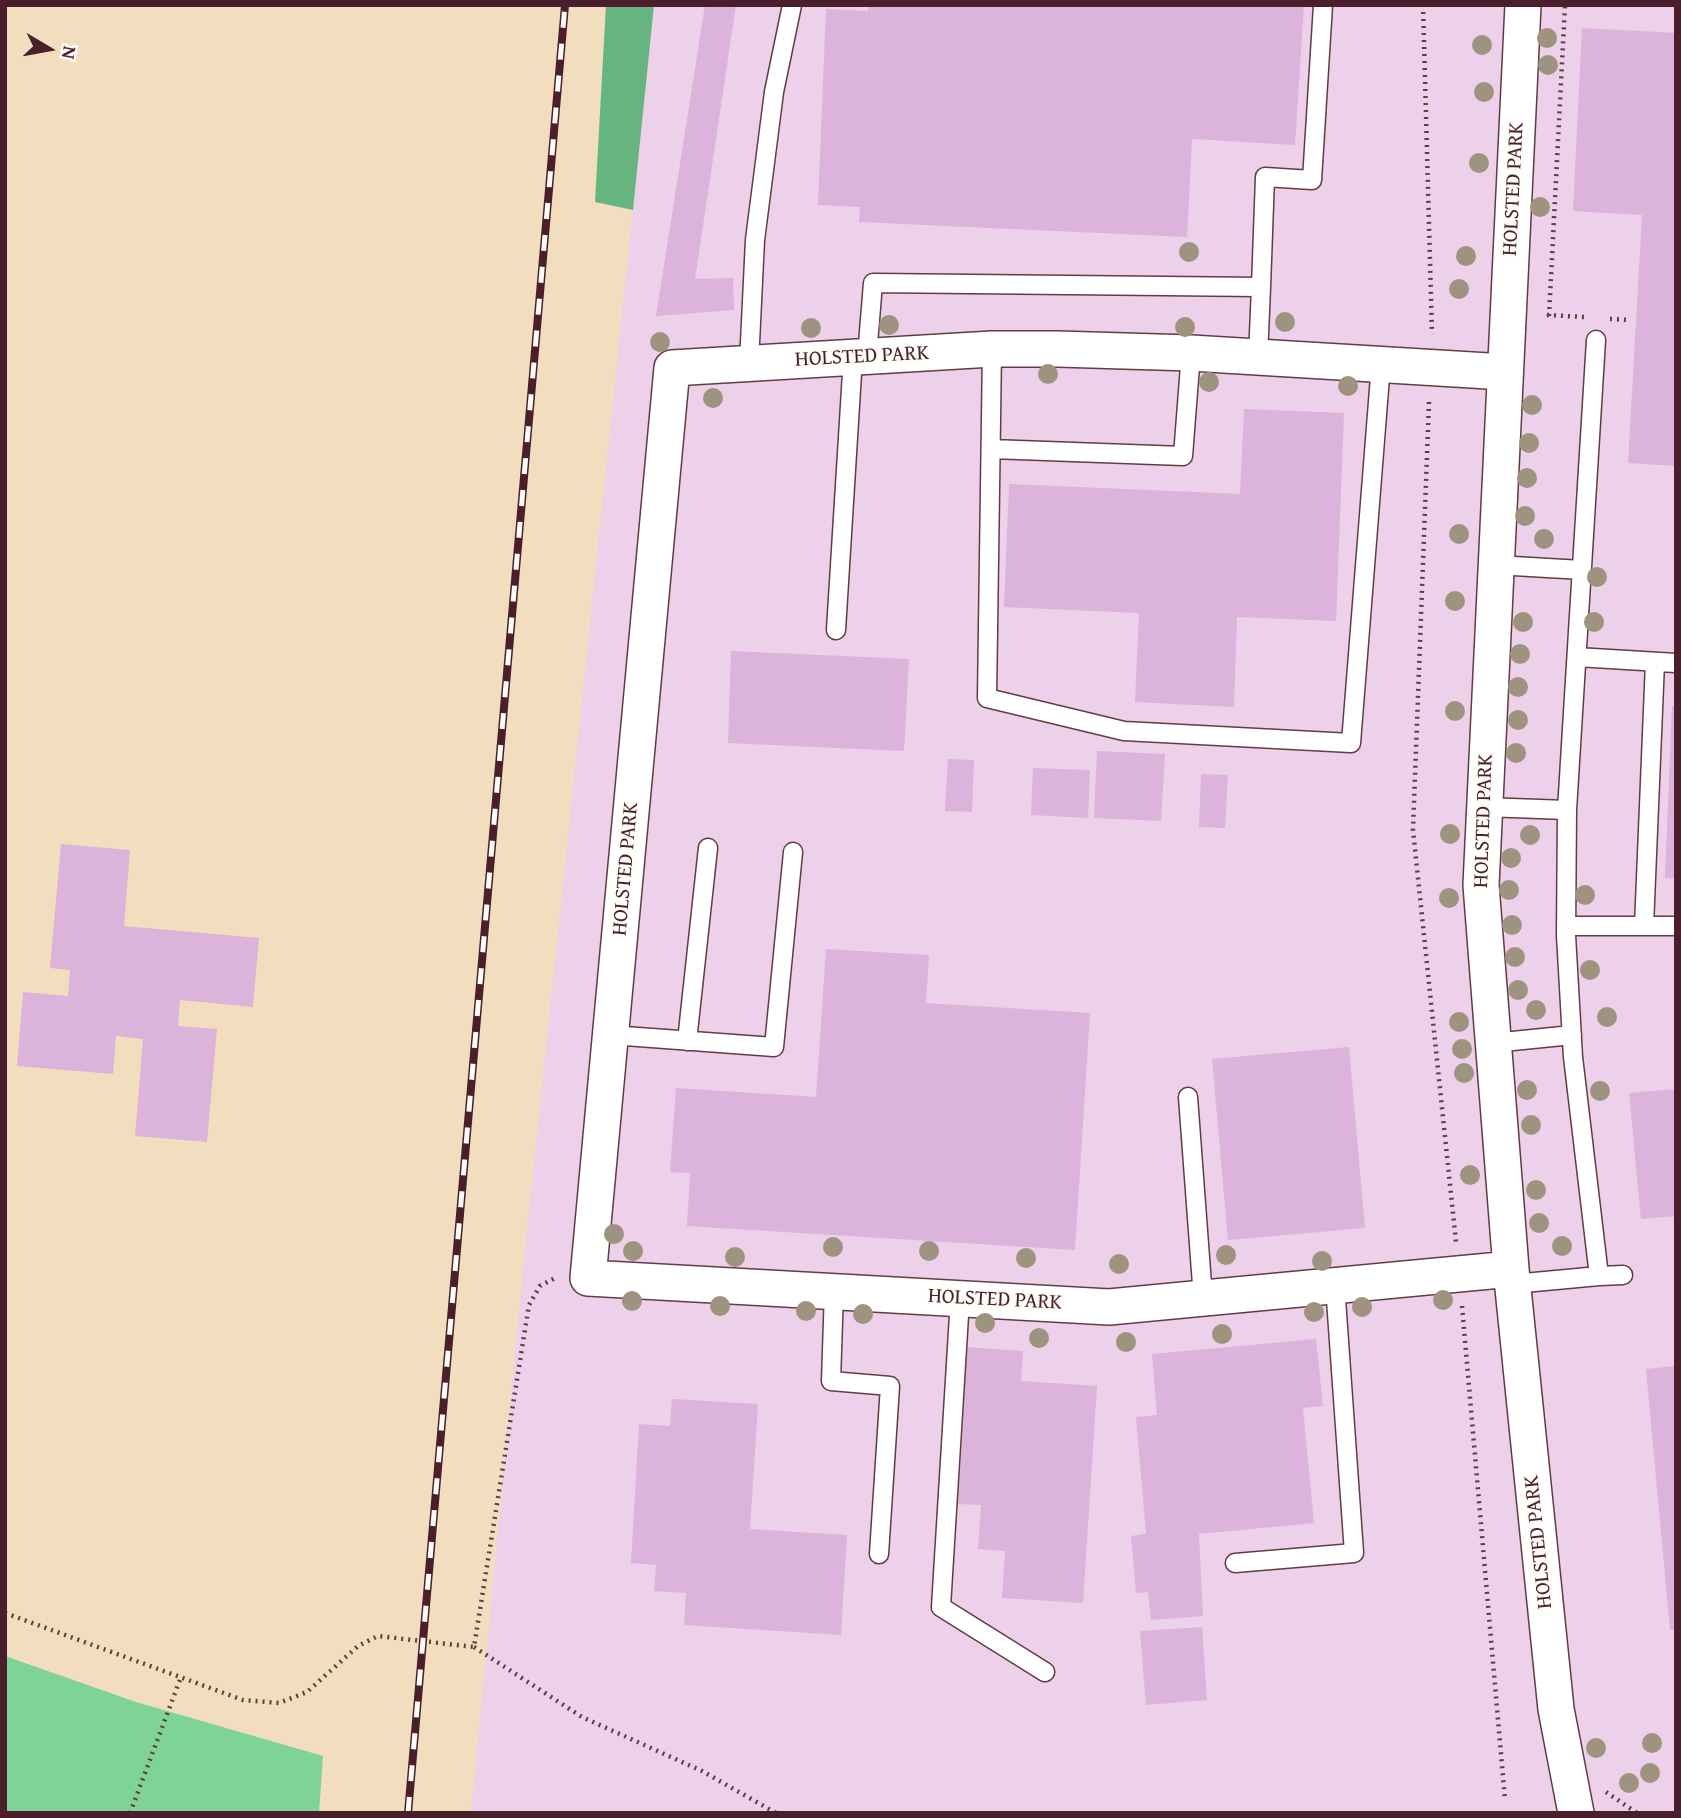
<!DOCTYPE html>
<html>
<head>
<meta charset="utf-8">
<style>
  body { margin:0 }
  #map { position:relative; width:1681px; height:1818px; overflow:hidden; background:#f2debf; font-family:"Gentium Book Plus",serif }
  canvas { display:block }
  .frame { position:absolute; inset:0; border:7px solid #4a1f2b; pointer-events:none }
  .north { position:absolute; left:14px; top:14px; width:70px; height:70px; -webkit-text-stroke:5px #fdfcf7; paint-order:stroke; rotate:100deg; font-size:19px; font-weight:700; line-height:28px; text-align:center; color:#4a1f2b }
  .north::after { content:''; display:block; margin:auto; width:24px; height:32px; background:#4a1f2b; clip-path:polygon(50% 0,100% 100%,50% 72%,0 100%) }
</style>
</head>
<body>
<div id="map">
<canvas width="1681" height="1818"></canvas>
<div class="frame"></div>
<div class="north">N</div>
</div>
<script>
const context = document.querySelector('canvas').getContext('2d');
context.lineJoin = 'round';
function fill(path, color) { context.fillStyle = color; context.fill(path, 'evenodd'); }
const poly = rows => new Path2D(rows.map(r => 'M' + r).join(''));
function trace(path, color, width, dash) { context.strokeStyle = color; context.lineWidth = width; context.lineCap = dash ? 'butt' : 'round'; context.setLineDash(dash || []); context.stroke(path); }
function drawText(font, color, halo, rows, align = 'center') {
  context.font = font + ' "Gentium Book Plus",serif'; context.lineWidth = 5; context.setLineDash([]); context.textBaseline = 'middle'; context.strokeStyle = halo; context.fillStyle = color; for (const [text, x, y, turn = 0] of rows) {
    context.save(); context.translate(x, y); context.rotate((+turn || 0) * Math.PI / 180); context.textAlign = isNaN(turn) ? turn : align; if (halo) context.strokeText(text, 0, 0); context.fillText(text, 0, 0); context.restore();
  }
}
const built = poly([
  [654,5,1676,5,1676,1813,471,1813,523,1270]
]);
const green = poly([
  [5,1656,136,1702,323,1756,319,1813,5,1813]
]);
const forest = poly([
  [606,5,654,5,633,210,595,202]
]);
const building = poly([
  [705,5,736,5,695,279,733,278,734,310,656,316],
  [869,5,1304,5,1295,145,1192,139,1187,237,859,222,860,207,818,205,826,9,868,11],
  [1582,28,1676,33,1676,466,1628,463,1642,215,1573,211],
  [1244,409,1344,413,1336,621,1237,617,1234,707,1135,702,1139,613,1004,607,1009,484,1240,494],
  [731,651,909,659,904,751,728,743],
  [1672,706,1676,707,1676,879,1665,878],
  [1097,751,1165,754,1161,821,1094,818],
  [948,759,974,760,972,812,945,811],
  [1033,768,1090,770,1088,818,1031,815],
  [1201,774,1228,775,1225,828,1199,827],
  [61,844,130,850,124,926,259,938,253,1007,180,1000,178,1026,217,1029,207,1142,135,1136,143,1039,116,1036,113,1074,17,1066,23,992,68,996,70,970,50,968],
  [826,949,929,955,926,1003,1090,1013,1075,1250,687,1226,690,1173,670,1172,676,1088,816,1097],
  [1349,1047,1365,1228,1228,1240,1212,1059],
  [1676,1089,1676,1216,1641,1219,1629,1093],
  [1316,1339,1323,1406,1303,1408,1314,1523,1199,1534,1203,1616,1151,1620,1148,1592,1136,1593,1131,1536,1146,1534,1136,1417,1157,1415,1152,1354],
  [967,1347,1023,1351,1021,1381,1097,1386,1083,1603,1002,1598,1005,1551,978,1549,981,1505,958,1504],
  [1676,1366,1676,1630,1670,1630,1646,1369],
  [672,1399,758,1404,750,1529,847,1535,841,1635,684,1625,686,1593,654,1591,656,1565,631,1563,639,1424,670,1426],
  [1202,1627,1207,1700,1146,1705,1140,1631]
]);
const path = poly([
  [1423,5,1432,334],
  [1547,315,1584,317],
  [1549,316,1565,5],
  [1610,319,1630,320],
  [1429,402,1413,830,1456,1242],
  [1462,1306,1505,1800],
  [5,1613,243,1700,279,1703,307,1692,358,1646,378,1636,474,1647,529,1305,540,1286,555,1278],
  [474,1647,582,1717,702,1771,776,1813],
  [1606,1792,1637,1813],
  [130,1813,181,1677]
]);
const service = poly([
  [1261,287,1265,177,1312,180,1323,5],
  [992,349,987,698,1124,731,1351,743,1381,364],
  [867,356,873,283,1261,287,1258,357],
  [749,363,755,240,774,92,792,5],
  [991,449,1183,456,1191,353],
  [1496,565,1582,570],
  [836,630,853,357],
  [1577,657,1676,663],
  [1484,807,1567,810],
  [1567,926,1676,926],
  [1644,926,1655,662],
  [611,1035,774,1047,793,852],
  [687,1041,708,848],
  [1493,1043,1572,1035],
  [1188,1097,1203,1298],
  [1599,1276,1623,1275],
  [1513,1284,1599,1276,1573,1057,1566,935,1567,810,1596,340],
  [834,1291,831,1381,890,1386,879,1554],
  [960,1299,941,1607,1045,1672],
  [1235,1563,1354,1553,1335,1285]
]);
const minor = poly([
  [1523,5,1481,885,1511,1269,1556,1709,1576,1813],
  [1505,372,1191,353,1058,349,992,349,672,368,588,1278,1109,1307,1511,1269]
]);
const rail = poly([
  [408,1813,565,5]
]);
const trees = [
  [1547,38],
  [1482,45],
  [1548,65],
  [1484,92],
  [1479,163],
  [1540,207],
  [1189,252],
  [1466,256],
  [1459,289],
  [1285,322],
  [889,325],
  [1185,327],
  [811,328],
  [660,342],
  [1048,374],
  [1209,382],
  [1348,386],
  [713,398],
  [1532,405],
  [1529,443],
  [1527,478],
  [1525,516],
  [1459,534],
  [1544,539],
  [1597,577],
  [1455,601],
  [1523,622],
  [1594,622],
  [1520,654],
  [1518,687],
  [1455,711],
  [1518,720],
  [1516,753],
  [1450,834],
  [1530,835],
  [1511,858],
  [1509,890],
  [1585,895],
  [1449,898],
  [1512,925],
  [1515,957],
  [1590,970],
  [1518,990],
  [1536,1010],
  [1607,1017],
  [1459,1022],
  [1462,1049],
  [1464,1073],
  [1527,1090],
  [1600,1091],
  [1531,1125],
  [1470,1175],
  [1536,1190],
  [1539,1223],
  [614,1234],
  [1562,1246],
  [833,1247],
  [633,1251],
  [929,1251],
  [1226,1255],
  [735,1257],
  [1026,1258],
  [1322,1261],
  [1119,1264],
  [1443,1300],
  [632,1301],
  [720,1306],
  [1362,1307],
  [806,1311],
  [1314,1312],
  [863,1314],
  [985,1323],
  [1222,1334],
  [1039,1338],
  [1126,1342],
  [1652,1743],
  [1596,1748],
  [1650,1773],
  [1629,1783]
];
const streetNames = [
  ["HOLSTED PARK",1514,189,-87],
  ["HOLSTED PARK",862,357,-3],
  ["HOLSTED PARK",1484,821,-88],
  ["HOLSTED PARK",626,869,-85],
  ["HOLSTED PARK",995,1300,3],
  ["HOLSTED PARK",1539,1542,-96]
];
fill(built, '#edd0e9');
fill(green, '#7ed397');
fill(forest, '#66b580');
fill(building, '#dcb3da');
trace(service, '#633c41', 21);
trace(minor, '#633c41', 38);
trace(path, '#633c41', 4.5, [2, 5]);
trace(service, '#fff', 18);
trace(minor, '#fff', 35);
trace(rail, '#4a1f2b', 8);
trace(rail, '#fdfcf7', 5, [16]);
context.fillStyle = '#9e937f';
for (const [x, y] of trees) { context.beginPath(); context.arc(x, y, 10, 0, 2 * Math.PI); context.fill(); }
drawText('21px', '#4a1f2b', '#fdfcf7', streetNames);
</script>
</body>
</html>
